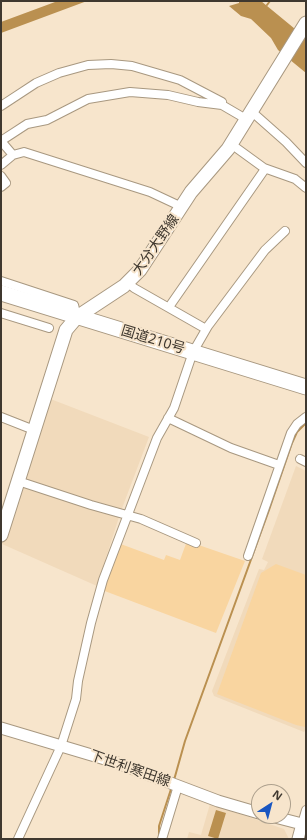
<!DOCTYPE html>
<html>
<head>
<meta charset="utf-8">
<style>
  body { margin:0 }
  #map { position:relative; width:307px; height:840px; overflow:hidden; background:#f7e5cc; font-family:"Noto Sans",sans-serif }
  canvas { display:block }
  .frame { position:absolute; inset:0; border:2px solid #3f382f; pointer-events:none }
  .north { position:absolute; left:251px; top:784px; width:40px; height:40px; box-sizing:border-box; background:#f7e5cc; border:1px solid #ada08d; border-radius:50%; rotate:36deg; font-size:11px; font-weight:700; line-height:16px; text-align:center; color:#3f382f }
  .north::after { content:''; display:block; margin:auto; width:14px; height:18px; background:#1956c1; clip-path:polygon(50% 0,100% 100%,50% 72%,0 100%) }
</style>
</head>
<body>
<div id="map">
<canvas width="307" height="840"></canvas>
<div class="frame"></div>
<div class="north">N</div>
</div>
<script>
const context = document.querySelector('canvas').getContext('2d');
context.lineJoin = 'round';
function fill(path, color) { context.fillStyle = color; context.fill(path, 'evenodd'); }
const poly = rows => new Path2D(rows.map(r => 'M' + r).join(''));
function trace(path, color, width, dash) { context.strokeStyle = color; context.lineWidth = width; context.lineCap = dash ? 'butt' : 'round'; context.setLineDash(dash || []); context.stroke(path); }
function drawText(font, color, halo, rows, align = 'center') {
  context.font = font + ' "Noto Sans","Noto Sans JP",sans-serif'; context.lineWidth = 4; context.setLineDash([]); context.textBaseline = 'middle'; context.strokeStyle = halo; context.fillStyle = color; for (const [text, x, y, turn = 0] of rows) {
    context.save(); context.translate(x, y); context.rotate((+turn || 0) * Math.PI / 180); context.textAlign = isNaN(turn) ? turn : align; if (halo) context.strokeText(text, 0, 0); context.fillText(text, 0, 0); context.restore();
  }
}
const built = poly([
  [48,398,149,437,121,511,97,586,2,544,29,452],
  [296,466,306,471,306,729,304,732,214,696,212,691,259,569,264,570,268,562,262,559],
  [210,804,284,829,289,839,187,839,189,832,201,835]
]);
const green = poly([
  [187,541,245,561,216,633,102,590,118,543,164,560,166,555,180,560],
  [276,564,306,575,305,727,296,725,217,694,261,573]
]);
const water = poly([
  [66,1,87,1,1,33,1,22,55,2],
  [239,1,261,1,306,38,306,73,278,50,271,38,251,19,241,16,229,6,239,3],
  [216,810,226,813,218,839,208,836]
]);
const stream = poly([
  [267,5,270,1],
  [174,780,185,741,269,510,292,443,297,432,306,423],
  [159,838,159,826,172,786]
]);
const street = poly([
  [1,106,36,83,59,73,88,65,111,64,132,66,180,80,222,102],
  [251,111,286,142,306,163],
  [1,141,27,124,47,120,88,99,130,92,168,95,198,102,222,105,246,119],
  [1,141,13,155],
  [231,144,264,168,295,179,306,188],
  [1,165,13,155,24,152,150,192,182,207],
  [1,176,6,183,1,187],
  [1,281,74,305,77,317],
  [128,283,134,288,206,329],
  [169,307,265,169],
  [1,313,49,328],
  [1,417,34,430],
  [168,418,231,448,279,465],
  [300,459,306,462],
  [18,481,91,505,141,519,196,543],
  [248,556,291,433,297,424,306,417],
  [302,824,306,810],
  [18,839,61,746,76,699,78,681,91,623,103,580,157,438,174,408,193,352,208,326,265,250,285,231],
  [162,839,178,786]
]);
const secondary = poly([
  [1,728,115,762,218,801,259,813],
  [271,816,302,824,298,839]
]);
const primary = poly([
  [1,535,66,330,77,317,124,286,140,270,191,192,228,149,306,23]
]);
const highway = poly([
  [1,293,306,387]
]);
const streetNames = [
  ["大分大野線",156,245,-55],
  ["国道210号",153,340,17],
  ["下世利寒田線",130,769,19]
];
fill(built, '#f1dabb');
fill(green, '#f9d5a0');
fill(water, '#ba9050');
trace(stream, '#ba9050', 2);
trace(street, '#a89880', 10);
trace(secondary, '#a89880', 13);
trace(primary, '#a89880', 15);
trace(highway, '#a89880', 17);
trace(street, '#fff', 8);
trace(secondary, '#fff', 11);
trace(primary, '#fff', 13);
trace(highway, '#fff', 15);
drawText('14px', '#3f382f', '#f7e5cc', streetNames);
</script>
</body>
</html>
